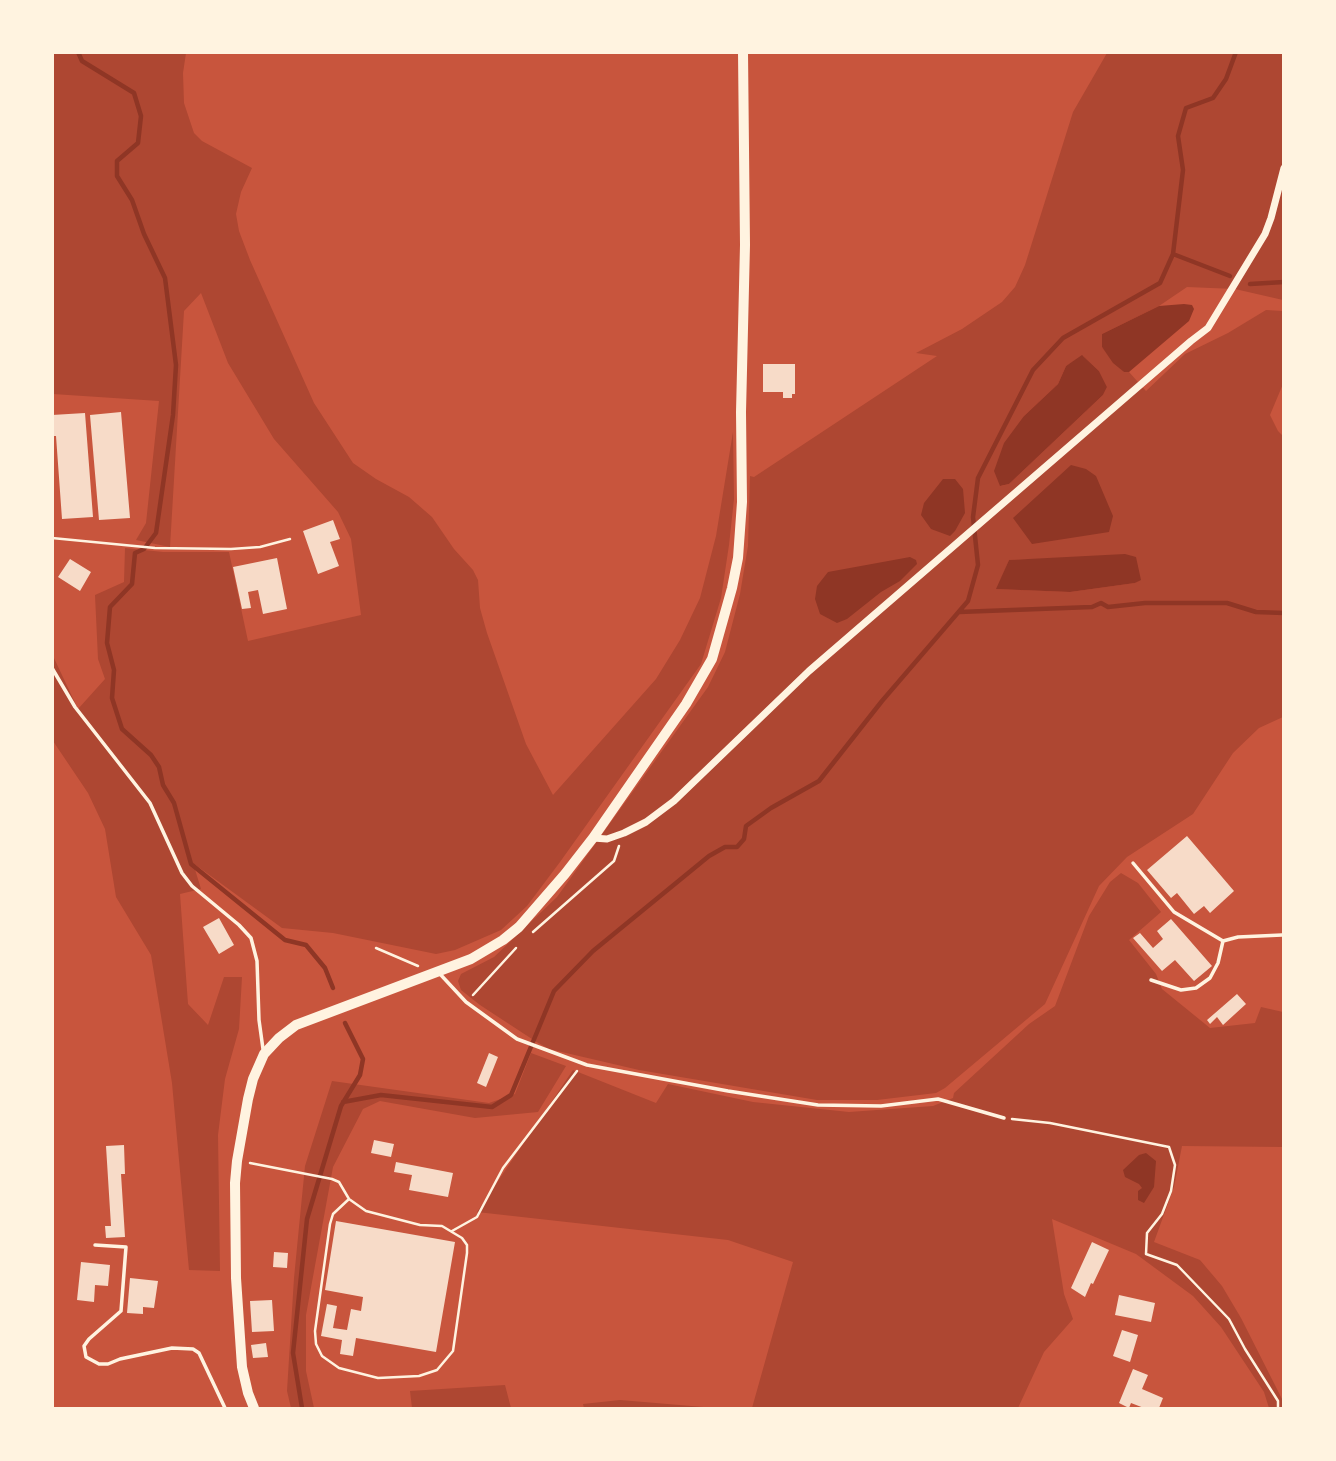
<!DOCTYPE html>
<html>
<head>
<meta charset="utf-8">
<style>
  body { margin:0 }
  #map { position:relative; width:1336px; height:1461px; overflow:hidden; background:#c8553d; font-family:"Golos Text",sans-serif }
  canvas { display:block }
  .frame { position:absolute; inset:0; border:54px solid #fff3e0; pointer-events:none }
</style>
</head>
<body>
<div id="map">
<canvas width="1336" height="1461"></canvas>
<div class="frame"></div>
</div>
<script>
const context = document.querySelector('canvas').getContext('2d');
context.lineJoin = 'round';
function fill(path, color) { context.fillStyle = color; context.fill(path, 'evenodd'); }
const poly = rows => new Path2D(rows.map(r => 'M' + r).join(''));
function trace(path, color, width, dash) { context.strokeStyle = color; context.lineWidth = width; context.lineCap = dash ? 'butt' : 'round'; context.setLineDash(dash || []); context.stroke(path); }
const green = poly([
  [52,53,186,53,183,73,184,103,194,133,202,141,252,168,241,192,236,214,239,231,250,260,314,403,353,463,376,479,409,497,432,517,454,549,473,570,478,580,480,608,487,633,526,744,553,795,656,679,680,640,700,598,716,536,733,432,734,499,729,545,721,598,701,664,560,862,527,906,501,930,455,950,436,954,333,933,282,928,193,863,201,889,180,894,188,1004,208,1025,224,977,242,977,239,1029,225,1079,218,1135,220,1271,189,1270,172,1083,151,955,116,897,105,829,88,793,53,741,53,656,78,709,105,679,98,659,95,595,124,582,125,548,163,552,229,552,248,641,361,615,351,539,338,512,274,439,228,363,201,293,184,311,170,547,136,540,146,523,159,401,53,394],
  [1107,53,1283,53,1283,300,1235,289,1187,287,1159,306,1102,334,1102,347,1124,372,1129,372,1146,391,1185,354,1228,333,1266,310,1283,311,1283,384,1270,415,1278,431,1284,437,1283,717,1259,728,1233,753,1193,814,1127,857,1099,886,1045,1004,945,1088,936,1093,877,1100,817,1100,639,1070,549,1049,535,1041,480,1005,461,990,458,981,461,974,494,957,557,897,708,687,725,652,740,594,748,546,750,476,754,477,937,356,916,353,962,329,1002,302,1015,287,1025,265,1073,112],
  [1083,356,1099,371,1107,387,1103,395,1009,484,1001,486,1024,416,1058,384,1066,366],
  [1035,559,1141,579,1135,583,1070,592,997,589,1009,560],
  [1121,873,1138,883,1161,912,1129,940,1156,974,1162,989,1210,1028,1255,1023,1261,1007,1283,1012,1283,1147,1182,1146,1174,1187,1154,1242,1200,1260,1222,1286,1241,1318,1282,1399,1283,1408,1269,1408,1264,1392,1221,1327,1193,1296,1136,1254,1052,1219,1064,1294,1073,1319,1044,1352,1018,1408,752,1408,793,1262,728,1240,477,1212,573,1070,656,1103,668,1084,753,1102,849,1112,933,1106,953,1098,954,1093,1029,1024,1055,1006,1089,916,1110,882],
  [531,1053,566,1066,538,1112,475,1118,380,1101,363,1109,333,1167,306,1315,306,1371,314,1408,291,1408,287,1391,294,1278,305,1166,332,1081,489,1103,515,1094],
  [505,1385,511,1408,412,1408,410,1391],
  [620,1400,715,1408,584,1408,583,1404]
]);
const water = poly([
  [1184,304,1192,305,1194,309,1189,321,1129,372,1124,372,1113,363,1102,347,1102,334,1159,306],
  [1082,355,1099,371,1107,387,1103,395,1009,484,1000,486,994,471,1004,443,1024,416,1058,384,1066,366],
  [1071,465,1086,469,1096,476,1113,516,1109,532,1032,544,1013,518],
  [943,479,955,479,963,489,965,513,955,531,950,536,931,529,921,515,924,503],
  [1125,554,1136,557,1141,580,1135,583,1070,592,996,589,1009,560],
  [910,557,916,560,917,564,900,581,881,592,847,619,837,623,820,614,815,599,817,586,828,572],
  [1146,1153,1156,1161,1154,1187,1144,1203,1138,1200,1138,1191,1142,1188,1139,1184,1125,1177,1123,1170,1139,1155]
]);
const stream = poly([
  [78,52,82,61,134,93,141,116,138,143,117,161,117,176,132,200,144,234,165,278,176,365,173,415,156,533,144,549,135,553,132,584,110,607,107,643,114,670,112,698,122,729,151,755,159,767,163,785,174,803,191,864,285,940,306,945,325,968,333,988],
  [1173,254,1230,276],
  [1250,284,1284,282],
  [959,612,1092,607,1101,603,1108,607,1145,603,1227,603,1256,612,1284,613],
  [343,1102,381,1095,492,1107,511,1095,554,991,593,951,709,856,725,847,737,847,744,839,746,826,771,808,819,781,882,701,968,601,978,565,973,517,978,478,1033,370,1063,338,1160,283,1173,254,1183,170,1178,136,1186,108,1213,98,1226,79,1236,52],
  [302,1408,293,1353,307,1219,341,1106,360,1075,363,1059,345,1023]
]);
const building = poly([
  [763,364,795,364,795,394,792,394,792,398,783,398,783,392,763,392],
  [121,412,130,518,99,520,90,415],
  [85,413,93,517,62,519,56,436,52,436,52,415],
  [333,520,340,539,330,542,339,566,318,574,303,531],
  [277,558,287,609,263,614,258,590,248,592,251,608,242,609,233,567],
  [70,559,91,572,80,591,58,577],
  [1187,836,1234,891,1210,913,1204,906,1194,914,1177,893,1171,898,1147,870],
  [219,918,234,945,219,954,203,927],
  [1171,919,1212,966,1194,981,1175,960,1162,971,1133,938,1140,933,1153,948,1163,939,1157,931],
  [1237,994,1246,1004,1223,1025,1217,1017,1210,1024,1207,1020],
  [489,1053,498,1057,486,1087,477,1083],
  [374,1140,394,1144,391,1157,371,1153],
  [124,1145,125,1174,121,1174,125,1237,106,1238,105,1226,111,1226,106,1146],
  [396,1162,453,1173,448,1197,409,1190,412,1175,394,1172],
  [336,1221,455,1242,436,1352,356,1338,353,1356,340,1354,342,1340,321,1336,327,1304,337,1306,333,1328,347,1330,351,1309,361,1311,363,1297,325,1290],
  [1092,1242,1109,1250,1093,1284,1091,1283,1085,1297,1071,1288],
  [274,1252,288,1253,287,1268,273,1267],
  [81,1262,110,1265,108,1286,95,1285,94,1302,77,1300],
  [130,1278,158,1281,154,1308,143,1307,143,1314,127,1313],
  [1119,1295,1155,1303,1151,1322,1115,1315],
  [272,1300,274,1331,252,1332,250,1301],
  [1122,1330,1138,1335,1130,1362,1113,1356],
  [266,1343,268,1357,253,1358,251,1345],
  [1133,1369,1148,1375,1142,1389,1163,1398,1159,1408,1144,1408,1131,1403,1129,1408,1119,1403]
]);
const path = poly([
  [52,538,155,548,231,549,260,547,290,539],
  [533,932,614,861,619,846],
  [376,948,418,966],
  [473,995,516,948],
  [1012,1119,1050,1123,1169,1147,1175,1165,1171,1191,1162,1214,1147,1233,1146,1254,1177,1265,1229,1319,1245,1349,1278,1401,1278,1408],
  [250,1163,332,1179,339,1182,349,1199,366,1211,420,1225,442,1226,462,1238,467,1245,467,1253,453,1351,437,1370,419,1376,378,1378,339,1368,322,1356,316,1344,315,1331,330,1224,333,1214,349,1199],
  [452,1231,477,1217,503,1168,577,1071]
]);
const service = poly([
  [52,668,75,707,150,803,182,873,192,886,239,925,251,938,257,961,259,1020,263,1049],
  [1133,863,1174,912,1223,941,1238,937,1282,935],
  [440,974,466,1002,517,1039,587,1065,728,1091,818,1105,881,1106,938,1099,1004,1118],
  [1151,980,1181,990,1196,988,1210,978,1218,963,1223,941],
  [95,1245,126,1247,121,1311,89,1339,84,1346,86,1357,99,1364,108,1364,120,1359,172,1348,193,1349,199,1353,225,1408]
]);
const minor = poly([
  [593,838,607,839,624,833,646,822,674,801,809,671,1191,341,1208,328,1265,234,1271,218,1284,168]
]);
const secondary = poly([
  [254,1408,248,1393,242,1367,236,1278,235,1183,237,1161,248,1099,253,1079,264,1054,279,1038,296,1025,471,959,503,940,519,927,565,874,593,838,686,704,712,659,732,588,738,558,742,502,741,412,745,245,743,52]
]);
fill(green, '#ae4732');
fill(water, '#8f3625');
trace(stream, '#8f3625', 4.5);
fill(building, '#f7dbc8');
trace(path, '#fff3e0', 2.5);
trace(service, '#fff3e0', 3.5);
trace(minor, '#fff3e0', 7);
trace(secondary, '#fff3e0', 10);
</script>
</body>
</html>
